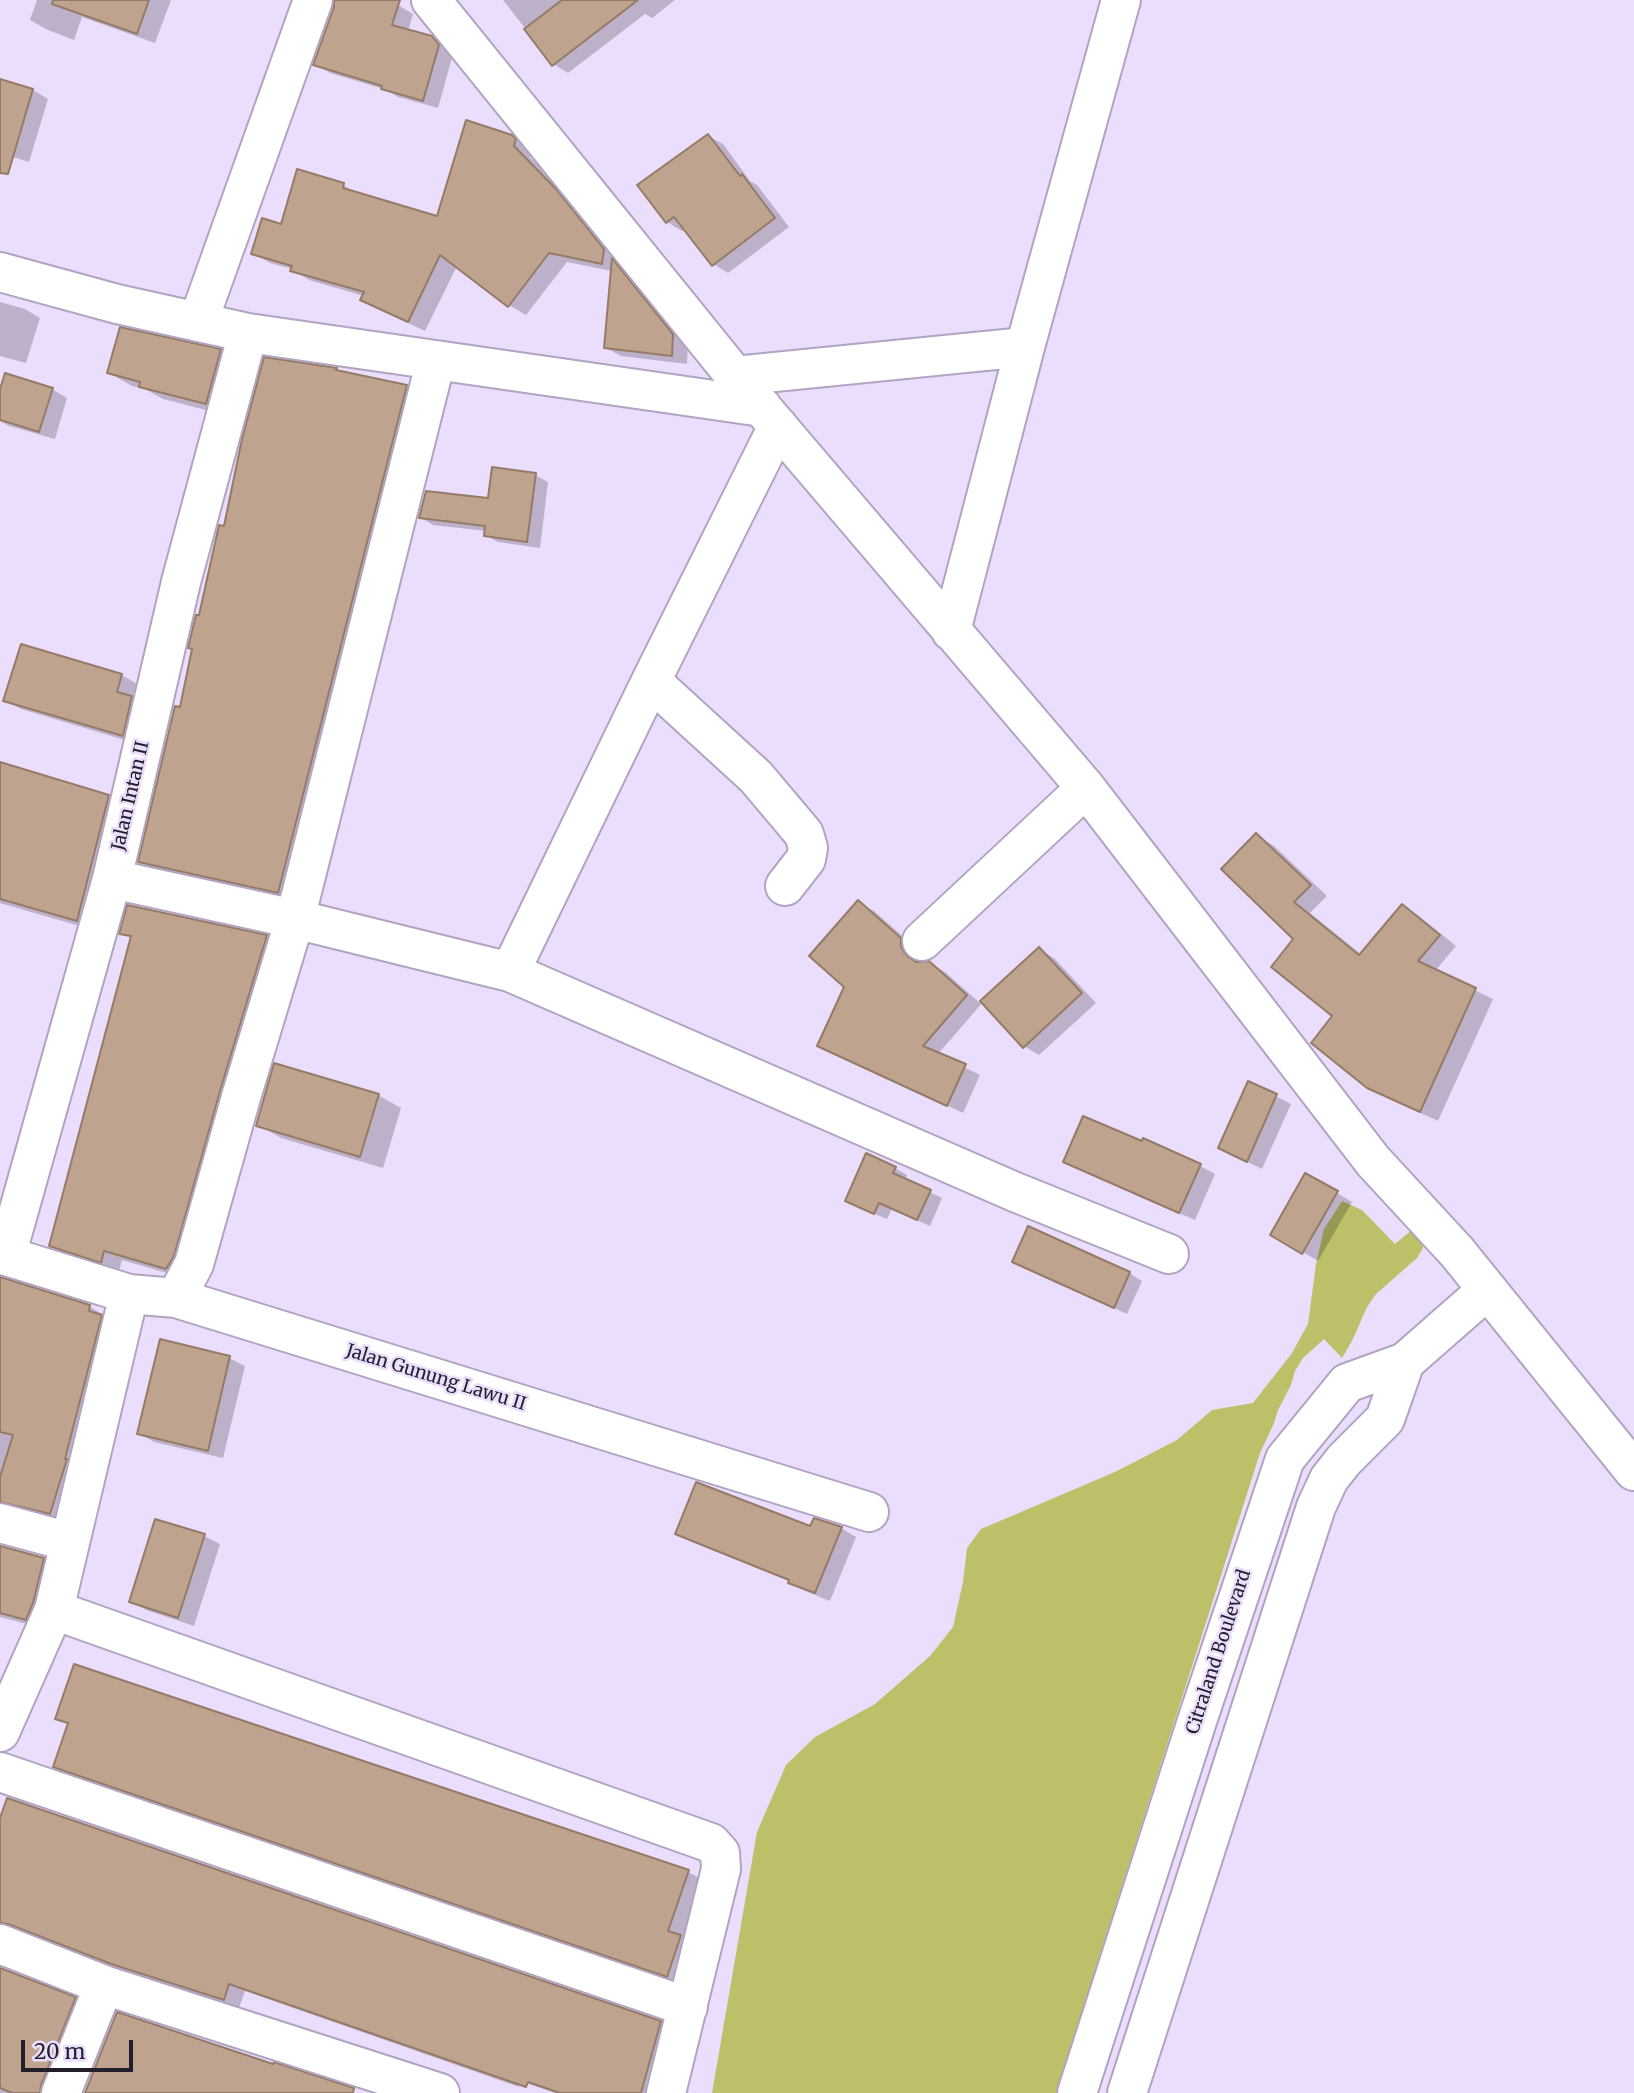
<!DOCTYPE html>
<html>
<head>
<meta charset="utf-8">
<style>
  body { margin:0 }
  #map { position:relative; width:1634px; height:2093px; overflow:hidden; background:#ebdefc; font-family:Merriweather,serif }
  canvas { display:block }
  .scale { position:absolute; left:21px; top:2040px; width:112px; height:32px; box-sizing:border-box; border:4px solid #231e29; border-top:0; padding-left:9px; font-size:21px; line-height:24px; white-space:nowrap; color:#231e29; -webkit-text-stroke:5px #ebdefc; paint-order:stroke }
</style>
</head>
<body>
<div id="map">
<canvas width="1634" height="2093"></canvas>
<div class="scale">20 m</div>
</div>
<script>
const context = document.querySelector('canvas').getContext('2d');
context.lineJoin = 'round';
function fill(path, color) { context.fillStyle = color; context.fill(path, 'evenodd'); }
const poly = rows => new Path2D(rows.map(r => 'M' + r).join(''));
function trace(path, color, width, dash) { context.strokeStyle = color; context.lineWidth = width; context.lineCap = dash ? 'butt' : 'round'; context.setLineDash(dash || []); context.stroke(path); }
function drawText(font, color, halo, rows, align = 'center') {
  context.font = font + ' Merriweather,serif'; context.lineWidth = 5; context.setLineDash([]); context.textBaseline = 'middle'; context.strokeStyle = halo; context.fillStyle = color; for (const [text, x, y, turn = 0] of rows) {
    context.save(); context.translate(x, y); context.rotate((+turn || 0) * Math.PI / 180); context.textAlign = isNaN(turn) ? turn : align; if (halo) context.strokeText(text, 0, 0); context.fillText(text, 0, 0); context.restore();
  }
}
const green = poly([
  [1342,1201,1362,1210,1395,1244,1413,1229,1422,1239,1423,1248,1417,1258,1376,1294,1367,1307,1352,1341,1342,1358,1324,1339,1303,1358,1295,1371,1291,1385,1278,1410,1274,1423,1260,1453,1056,2093,712,2093,757,1832,786,1765,815,1737,875,1704,930,1656,953,1627,963,1582,967,1548,981,1529,1115,1472,1177,1440,1212,1410,1253,1403,1292,1353,1308,1324,1316,1264,1324,1229]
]);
const shadow = poly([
  [37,0,171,0,155,43,82,17,74,40,48,30,30,20],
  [336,0,382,0,398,5,413,14,408,31,432,38,448,47,453,54,438,108,398,97,387,90,330,73,315,64,335,7],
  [503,0,675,0,652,18,645,14,568,73,553,64],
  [0,81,33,90,48,99,29,162,0,153],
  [511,136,529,146,532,150,530,157,573,201,620,260,620,265,627,269,688,344,687,364,621,356,606,348,612,271,567,262,526,315,509,305,457,266,425,331,379,309,363,299,364,296,309,280,292,269,270,263,253,253,282,226,343,185,360,195,438,218],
  [708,136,723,144,750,181,757,185,789,227,728,273,713,264,685,229,682,231,667,222],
  [0,302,25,309,40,318,26,363,0,356],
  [220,351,243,364,229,416,163,399,145,389,132,386,109,373],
  [336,370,342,373,406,387,422,396,293,900,155,870,140,861,181,709,200,617],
  [52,389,67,398,55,439,9,426,0,421,0,395],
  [535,475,548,482,540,548,498,542,485,535,486,531,433,525,421,518,490,500],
  [122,675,137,684,132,698,147,706,138,744,21,709,5,700],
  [0,764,108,797,128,808,97,931,0,903],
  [1257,835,1274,846,1327,896,1310,913,1362,955,1402,906,1419,916,1456,946,1435,971,1493,999,1438,1121,1387,1098,1368,1087,1296,939],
  [859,903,874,911,916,948,916,957,920,964,929,963,945,972,980,1003,1039,949,1054,958,1096,1003,1039,1055,1024,1046,983,1002,938,1054,980,1075,963,1113,820,1046,846,986],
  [129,907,267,937,284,947,184,1278,122,1260,119,1271,69,1256,51,1246,132,939,121,933],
  [1249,1083,1291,1104,1262,1169,1220,1148],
  [378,1095,401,1108,383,1168,281,1138,258,1125],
  [1065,1161,1200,1166,1215,1174,1195,1220,1080,1170],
  [895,1168,907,1175,905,1180,942,1198,930,1226,892,1209,887,1219,859,1207],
  [1306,1175,1352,1202,1318,1261,1272,1234],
  [1027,1268,1129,1273,1142,1281,1127,1314],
  [0,1277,90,1307,106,1316,67,1522,0,1518],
  [229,1358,245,1366,223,1458,154,1442,139,1433],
  [156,1521,204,1536,220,1544,194,1626,146,1610,131,1601],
  [841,1528,856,1537,830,1601,805,1591,790,1581,692,1542,677,1533],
  [0,1547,43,1559,59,1568,42,1628,0,1617],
  [57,1718,688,1872,703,1880,683,1939,695,1946,683,1984,70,1775,55,1766,69,1724],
  [0,1823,660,2023,676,2031,660,2093,555,2093,514,2079,519,2087,245,1991,239,2008,128,1972,25,1931,12,1930,0,1937],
  [0,1969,75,1999,90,2008,56,2093,0,2093]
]);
const building = poly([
  [53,0,149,0,137,34,52,4,53,0],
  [334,0,400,0,392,25,432,36,439,45,423,101,381,89,382,86,313,65,334,7,334,0],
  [562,0,638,0,552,66,524,29,562,0],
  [0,79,33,89,8,174,0,173,0,79],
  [466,120,512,135,516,139,514,146,556,189,604,249,602,264,549,253,508,307,440,255,408,322,360,300,364,292,290,271,292,266,251,254,262,218,281,224,297,169,344,183,343,188,437,216,466,120],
  [708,134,740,176,742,174,775,218,712,266,674,217,666,223,637,185,708,134],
  [612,258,673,334,672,356,604,348,612,258],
  [120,327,221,349,206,404,139,387,140,382,107,373,120,327],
  [264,357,337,368,336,370,407,385,278,893,138,862,175,706,180,707,192,649,188,648,196,615,199,615,219,525,224,526,242,439,264,357],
  [5,373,53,388,39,432,0,420,0,389,5,373],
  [492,467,536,473,527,542,484,536,485,526,419,518,426,491,488,498,492,467],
  [21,644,122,674,117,692,132,696,123,736,3,701,21,644],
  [0,762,109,795,77,921,0,899,0,762],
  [1256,833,1311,885,1294,902,1359,955,1402,904,1440,935,1418,961,1476,988,1420,1112,1367,1088,1311,1043,1332,1016,1271,967,1293,939,1221,869,1256,833],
  [858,900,901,938,901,947,907,956,916,962,929,961,967,995,923,1046,966,1064,947,1106,817,1046,844,987,809,956,858,900],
  [127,905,267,935,220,1091,174,1256,166,1269,104,1251,101,1263,49,1246,131,936,119,934,127,905],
  [1039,947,1082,993,1023,1048,980,1001,1039,947],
  [274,1063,379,1094,360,1157,256,1126,274,1063],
  [1248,1081,1277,1094,1247,1162,1218,1148,1248,1081],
  [1083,1116,1142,1141,1143,1138,1201,1164,1179,1213,1063,1162,1083,1116],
  [866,1153,896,1167,893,1173,931,1190,917,1220,879,1203,874,1214,845,1201,866,1153],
  [1305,1173,1338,1191,1302,1254,1270,1235,1305,1173],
  [1028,1226,1130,1272,1114,1308,1012,1262,1028,1226],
  [0,1277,90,1305,89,1311,102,1315,65,1459,67,1459,50,1514,0,1502,0,1477,13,1435,0,1432,0,1277],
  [160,1339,230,1356,208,1451,137,1434,160,1339],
  [696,1482,810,1526,814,1518,842,1527,815,1593,788,1583,789,1580,675,1534,696,1482],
  [155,1519,205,1534,178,1618,129,1602,155,1519],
  [0,1546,44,1558,33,1603,26,1620,0,1613,0,1546],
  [74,1664,689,1870,668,1931,681,1935,667,1977,53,1767,68,1723,55,1719,74,1664],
  [7,1798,661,2021,641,2093,560,2093,528,2082,526,2087,229,1984,224,2000,111,1964,8,1924,0,1923,0,1818,7,1798],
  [0,1968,76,1997,41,2085,40,2093,12,2093,0,2088,0,1968],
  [117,2012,273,2064,274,2062,354,2088,353,2093,85,2093,117,2012]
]);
const minor = poly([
  [431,0,735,376,1086,788,1373,1161,1457,1252,1634,1471],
  [0,272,117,304,248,333,762,407],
  [198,322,313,0],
  [735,376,1025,347],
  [778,426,651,681,510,972,1015,1192,1169,1254],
  [951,631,1025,347,1121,0],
  [651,681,756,777,804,834,808,848,806,859,785,886],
  [112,879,295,919,510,972],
  [922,941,1086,788],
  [0,1254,129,1294,176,1298,869,1512],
  [6,1256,112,879,181,582,248,333],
  [176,1298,194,1264,241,1097,295,919,436,360],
  [0,1523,70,1542],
  [54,1610,711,1843,720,1853,721,1869,666,2093],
  [0,1732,54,1610,129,1294],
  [0,1772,688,2007],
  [0,1944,104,1985,440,2093],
  [61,2093,104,1985],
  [1077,2093,1197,1721,1285,1459,1347,1383,1405,1362,1486,1291],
  [1127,2093,1316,1507,1329,1479,1344,1460,1385,1419,1405,1362]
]);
const streetNames = [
  ["Jalan Intan II",131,796,-77],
  ["Jalan Gunung Lawu II",436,1378,17],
  ["Citraland Boulevard",1219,1652,-72]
];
fill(green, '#bdbf69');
fill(shadow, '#0003');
fill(building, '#bea38e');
trace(building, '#957b67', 2);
trace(minor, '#b1a4c1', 42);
trace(minor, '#fff', 38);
drawText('18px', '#231e29', '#ebdefc', streetNames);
</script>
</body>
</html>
